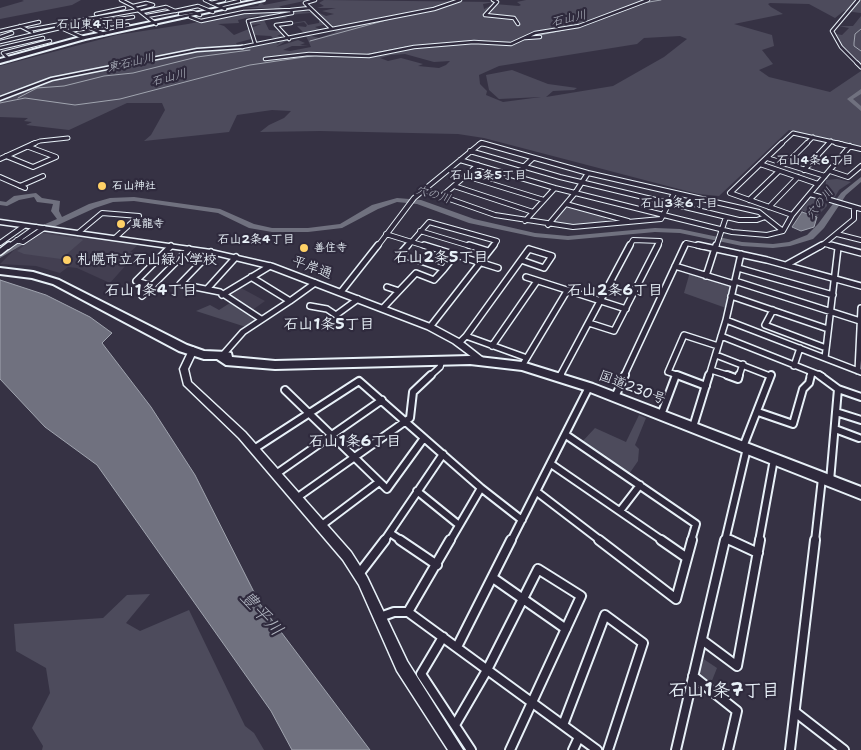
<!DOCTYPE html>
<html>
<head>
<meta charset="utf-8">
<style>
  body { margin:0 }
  canvas { display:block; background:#363244 }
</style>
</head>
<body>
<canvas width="861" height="750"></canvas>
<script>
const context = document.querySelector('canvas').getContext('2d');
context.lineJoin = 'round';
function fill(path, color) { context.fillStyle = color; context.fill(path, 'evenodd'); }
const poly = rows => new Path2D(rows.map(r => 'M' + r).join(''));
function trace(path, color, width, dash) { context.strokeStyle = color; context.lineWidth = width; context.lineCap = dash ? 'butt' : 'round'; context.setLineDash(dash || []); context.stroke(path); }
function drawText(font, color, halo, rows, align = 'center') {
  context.font = font + ' "Shantell Sans","Klee One",sans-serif'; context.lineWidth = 4.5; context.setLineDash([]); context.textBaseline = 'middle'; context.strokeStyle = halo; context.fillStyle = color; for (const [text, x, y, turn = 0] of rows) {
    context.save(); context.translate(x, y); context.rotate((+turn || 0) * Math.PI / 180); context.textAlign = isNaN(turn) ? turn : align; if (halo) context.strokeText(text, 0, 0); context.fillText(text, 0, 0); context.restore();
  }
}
const built = poly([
  [42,231,138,245,130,252,135,253,134,256,110,283,77,268,68,267,60,273,36,266,0,264,13,251],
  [241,288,265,301,251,311,227,298]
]);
const green = poly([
  [22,0,81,0,72,5,0,19,0,8,24,1],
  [265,0,267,0,260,2,264,5,289,0,309,0,281,6,279,7,289,10,290,13,278,16,300,11,310,12,320,19,322,19,317,12,326,16,334,14,322,11,336,8,317,8,324,6,319,3,324,0,494,2,483,4,484,9,494,4,519,6,521,5,517,2,526,0,861,0,861,13,844,11,835,18,809,4,770,3,768,4,771,7,783,14,734,24,772,35,774,46,762,50,773,64,759,70,769,77,830,92,861,71,861,147,789,130,719,196,698,194,484,138,458,134,320,131,260,132,269,125,284,118,291,111,272,110,237,115,229,132,144,141,151,135,165,110,162,103,127,103,69,130,26,125,32,122,24,121,28,118,0,117,0,101,41,83,196,52,244,50,202,49,46,79,0,98,0,66,117,35,188,24,247,12,276,10,274,8,245,8,258,6,260,3,257,2],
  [310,13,319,20,319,23,308,25,305,21,279,25,279,26,304,22,307,25,306,27,297,26,306,35,321,30,315,27,327,24,336,32,319,38,308,35,306,36,311,47,290,51,283,50,292,46,308,46,300,45,305,43,298,40,276,47,288,40,282,40,278,44,274,42,238,47,236,43,251,39,252,35,271,36,275,40,284,37,277,36,281,34,280,31,269,30,264,20,250,22,251,25,261,24,234,35,224,26,218,24,239,23,238,20,259,15,264,18,279,19,287,18,285,16,288,15],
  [680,36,687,39,664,57,613,86,546,97,553,91,574,90,577,88,548,84,512,70,486,75,489,90,499,99,541,97,503,102,486,95,487,91,480,84,479,75,499,66,637,44,644,38],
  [405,54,434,62,450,61,446,65,439,68,418,66,423,64,401,58,388,61,380,58,391,55],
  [861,16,861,66,843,47,836,34,842,35,849,28,839,26,853,26],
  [837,179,851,182,839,190,833,200,825,197,826,180],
  [812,197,826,201,827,206,817,216,801,210],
  [566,206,606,216,605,219,609,222,573,225,551,224],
  [41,233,82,239,83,240,61,259,24,254,17,251],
  [690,272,730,285,726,308,684,293],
  [230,303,255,320,246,327,196,311,210,305,219,310],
  [639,415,646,418,635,445,639,449,638,461,629,474,581,443,595,428,626,442],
  [150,594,126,623,140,631,189,610,245,726,254,733,264,750,42,750,43,746,32,728,50,693,46,668,16,651,14,624,103,618,127,595],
  [702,658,717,668,711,683,699,673]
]);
const water = poly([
  [802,212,817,217,814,227,801,231,792,227,802,212],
  [0,280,46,295,90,317,112,333,102,343,151,407,195,475,260,604,370,750,292,750,271,711,97,465,45,427,0,379,0,280]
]);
const stream = poly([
  [579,27,643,3,661,0],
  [861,29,855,34,854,43,854,46,861,51],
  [530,37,564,30],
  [310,41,390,19],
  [425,45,441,44],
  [364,55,406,47],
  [18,98,37,88,64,86,104,76,133,73,197,57,250,50],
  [0,103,25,98,75,105,120,99,250,65,318,55]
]);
const river = poly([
  [861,89,861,94,853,99,861,106,861,111,847,99,861,89],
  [861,177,861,182,846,195,824,228,813,239,790,246,773,248,742,246,680,233,655,232,568,240,535,237,469,223,417,204,397,202,378,209,342,228,308,232,272,232,249,228,218,213,134,201,113,202,95,208,49,229,0,258,0,253,43,225,57,219,51,211,53,204,37,202,34,197,19,200,7,206,0,205,0,201,6,202,14,196,36,193,42,198,60,201,59,211,62,217,89,204,110,198,134,197,220,209,254,224,272,228,308,228,340,224,372,205,397,198,421,200,474,219,535,233,568,236,655,228,680,229,742,242,773,244,789,242,807,235,818,224,841,193,861,177]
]);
const streetFar5 = poly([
  [121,0,133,6,156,24],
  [205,0,225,9],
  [493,0,497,2,485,15,514,18,518,24],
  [211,3,224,0],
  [133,6,146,3,153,5,137,9],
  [218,6,239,1],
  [310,8,305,3,315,0],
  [142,12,166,7,175,11,198,6,213,12],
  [96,14,124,8],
  [180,14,193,12,200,15],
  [147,16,174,11],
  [190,17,201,21,244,12,291,10,292,13,248,21,255,43],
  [99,24,111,28,128,25],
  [83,25,104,34],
  [20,26,32,32],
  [61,28,84,38],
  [332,29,434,9,460,0],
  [28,30,139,10],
  [0,31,39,22],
  [68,31,88,28],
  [0,37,12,33],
  [525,38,540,37],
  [289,39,276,25,291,23],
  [0,42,60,28,133,17],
  [242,47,332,29,310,8,291,10],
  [0,48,43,38],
  [9,59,3,53,50,41],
  [265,59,309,54,369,56,414,47,474,42,511,44,535,33,579,26,648,0],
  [858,64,841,47,832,31,858,0]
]);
const streetFar4 = poly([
  [857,63,861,67],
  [32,144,40,141,68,138],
  [479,144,486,144],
  [781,144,793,133,842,144],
  [806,144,813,137],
  [828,144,831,141]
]);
const streetFar3 = poly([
  [482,143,588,173,759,212,783,231],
  [782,143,730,193,792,215],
  [836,143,861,149],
  [470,151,560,177,739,220,757,220,765,217],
  [6,156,33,167,56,157,29,147],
  [767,158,825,176],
  [0,159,35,143],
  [460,160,555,188,732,232,767,235,783,231,792,215,850,146],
  [760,164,818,184],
  [786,164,807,143],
  [804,170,829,143],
  [830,171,848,177,861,166],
  [466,176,544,200],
  [514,176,533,158],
  [0,177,25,188],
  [20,186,43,176],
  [454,186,533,212],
  [424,190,495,215,573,227,661,219,674,193],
  [810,194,861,209],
  [442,196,478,165],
  [749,200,779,171],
  [566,204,628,221],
  [769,207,798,177],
  [525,221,555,188],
  [548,225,575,193,588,173],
  [420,231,473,247],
  [78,233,102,213,139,216,115,238],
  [386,234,428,247],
  [837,234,861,240],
  [17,240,23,242,44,228],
  [0,243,24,226],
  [825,244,836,247],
  [8,247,36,227],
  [377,247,414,198,481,143],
  [407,247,429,222,497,241,493,247],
  [629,247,633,240,660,241,657,247],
  [684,247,686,243,704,247],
  [716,247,726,217],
  [820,247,854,219,854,208]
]);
const streetFar2 = poly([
  [408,245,400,254,444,269,455,255],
  [424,245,498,268],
  [469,245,488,251],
  [698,245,767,260,861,286],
  [831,245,861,253],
  [529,249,552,256,544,268,521,260,529,249],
  [0,252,9,245],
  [211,252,180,284,220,292,261,319],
  [786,265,822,245],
  [675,266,734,284],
  [738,268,833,295],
  [706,276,716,245],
  [526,277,626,309],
  [735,281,860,321],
  [153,286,136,281,171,246],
  [207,289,236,257],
  [399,291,416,273,434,280,444,269],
  [341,292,378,245],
  [222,295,270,266],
  [142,296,189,249],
  [731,296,828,329],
  [290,301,315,283],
  [310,306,327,309,336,315,358,299],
  [383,308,399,291,387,287],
  [773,310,765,325,826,348],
  [726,320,861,372],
  [589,323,614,331,658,245],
  [430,327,494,245],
  [466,336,521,260],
  [721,336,822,376],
  [459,343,466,336,527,358],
  [492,346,537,281],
  [716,355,770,376],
  [221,357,243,332,290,301,251,277],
  [825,358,838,248],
  [522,366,567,291],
  [794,366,800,348],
  [711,370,730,376],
  [858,371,861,308],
  [430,376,440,367,442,360],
  [560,376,630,245],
  [624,376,685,245],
  [680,376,668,372,684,335,718,346],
  [709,376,726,320,741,254],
  [739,376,743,364],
  [810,376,811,373]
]);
const streetFar1 = poly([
  [677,375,706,386],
  [727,375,738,379,739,375],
  [819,375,838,389,861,397],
  [560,377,561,375],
  [285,390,387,489,424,438],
  [615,397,625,375],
  [758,412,793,424,803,389,809,383,811,375],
  [836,412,861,420],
  [661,415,676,375],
  [693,427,709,375],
  [835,429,859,438],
  [566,435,696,524,691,541],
  [743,447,771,375],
  [254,449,359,381,481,488,522,520],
  [551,464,663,541],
  [276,474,382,400],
  [830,481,838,389],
  [417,491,459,525],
  [537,492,601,541],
  [298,497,410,418,413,392,431,375],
  [620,511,640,485],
  [322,525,379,482],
  [390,533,402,541],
  [726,538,733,541],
  [384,541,443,454],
  [450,541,481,488],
  [511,541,589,387],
  [725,541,747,448],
  [759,541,774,459],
  [815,541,822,478]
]);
const street = poly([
  [400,540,437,565],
  [599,540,676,599,692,540],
  [661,540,687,558],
  [730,540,758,553],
  [359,574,385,540],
  [493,578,566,629],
  [408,612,450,540],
  [380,617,394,612,408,612,597,750],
  [443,637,421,674,471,750],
  [702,640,737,666,760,540],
  [457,647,511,540],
  [693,676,737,711,728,750],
  [795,712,844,750],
  [455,725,487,670,538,569,581,596,510,750],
  [563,725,605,615,643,643,608,750],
  [573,750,579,737],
  [676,750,725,540],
  [790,750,815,540]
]);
const secondary = poly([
  [242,46,243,48,197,51,52,80,0,100,0,97,51,78,197,49,242,46],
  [0,220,211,250,273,264,433,325,459,339,487,361,486,363,480,363,453,343,427,329,268,268,211,254,0,224,0,220],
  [193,347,197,350,188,369,191,382,245,432,351,552,367,577,407,661,463,750,448,750,397,671,359,585,343,560,239,438,184,385,180,369,190,348,193,347]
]);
const highway = poly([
  [256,0,264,0,85,39,0,63,0,59,84,36,256,0],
  [0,268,33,272,59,280,187,345,204,351,227,352,231,353,232,357,275,361,470,356,522,362,593,384,861,487,861,499,585,390,522,370,470,364,275,369,226,365,217,359,204,359,179,351,53,284,32,278,0,274,0,268]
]);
const markers = [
  [102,186,5,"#ffd166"],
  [121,224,5,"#ffd166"],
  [304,248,5,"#ffd166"],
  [67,260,5,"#ffd166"]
];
const farPoinames = [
  ["石山神社",112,186],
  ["真龍寺",131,224],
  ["善住寺",314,248]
];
const farWaternames = [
  ["石山川",569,19,-13],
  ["東石山川",131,63,-13],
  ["石山川",169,78,-14],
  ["穴の川",433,195,16],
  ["穴の川",820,204,-52]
];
const farNeighbourhoodnames = [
  ["石山東4丁目",91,25],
  ["石山4条6丁目",815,161],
  ["石山3条5丁目",488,176],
  ["石山3条6丁目",679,204],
  ["石山2条4丁目",256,240]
];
const poiNames = [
  ["札幌市立石山緑小学校",77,260]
];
const streetNames = [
  ["平岸通",312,268,20],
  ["国道230号",632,388,21]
];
const neighbourhoodNames = [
  ["石山2条5丁目",441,258],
  ["石山1条4丁目",151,291],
  ["石山2条6丁目",615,291],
  ["石山1条5丁目",329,325],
  ["石山1条6丁目",355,442]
];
const nearWaternames = [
  ["豊平川",261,614,48]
];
const nearNeighbourhoodnames = [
  ["石山1条7丁目",724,691]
];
fill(built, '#433f51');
fill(green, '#4d4b5c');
fill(water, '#70717f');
trace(water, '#a0a4af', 1);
trace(stream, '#a0a4af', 1);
fill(river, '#70717f');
trace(streetFar5, '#e8f1f8', 4.5);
trace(streetFar4, '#e8f1f8', 5);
trace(streetFar3, '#e8f1f8', 6);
trace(streetFar2, '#e8f1f8', 8);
trace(streetFar1, '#e8f1f8', 10);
trace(street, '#e8f1f8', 12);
trace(secondary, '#e8f1f8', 3);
trace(highway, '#e8f1f8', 4);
trace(streetFar5, '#2f2a3d', 2.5);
trace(streetFar4, '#2f2a3d', 3);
trace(streetFar3, '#2f2a3d', 4);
trace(streetFar2, '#2f2a3d', 5);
trace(streetFar1, '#2f2a3d', 6);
trace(street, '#2f2a3d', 8);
fill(secondary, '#2f2a3d');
fill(highway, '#2f2a3d');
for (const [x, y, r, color] of markers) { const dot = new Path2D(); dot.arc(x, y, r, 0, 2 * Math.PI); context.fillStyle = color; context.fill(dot); trace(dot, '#2f2a3d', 2); }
drawText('bold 11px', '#e8f1f8', '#2f2a3d', farPoinames, 'left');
drawText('italic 12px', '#b2b7c2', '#2f2a3d', farWaternames);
drawText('bold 12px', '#e8f1f8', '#2f2a3d', farNeighbourhoodnames);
drawText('bold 14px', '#e8f1f8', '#2f2a3d', poiNames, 'left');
drawText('14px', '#e8f1f8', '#2f2a3d', streetNames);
drawText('bold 15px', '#e8f1f8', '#2f2a3d', neighbourhoodNames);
drawText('italic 18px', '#b2b7c2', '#2f2a3d', nearWaternames);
drawText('bold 18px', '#e8f1f8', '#2f2a3d', nearNeighbourhoodnames);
</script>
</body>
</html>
